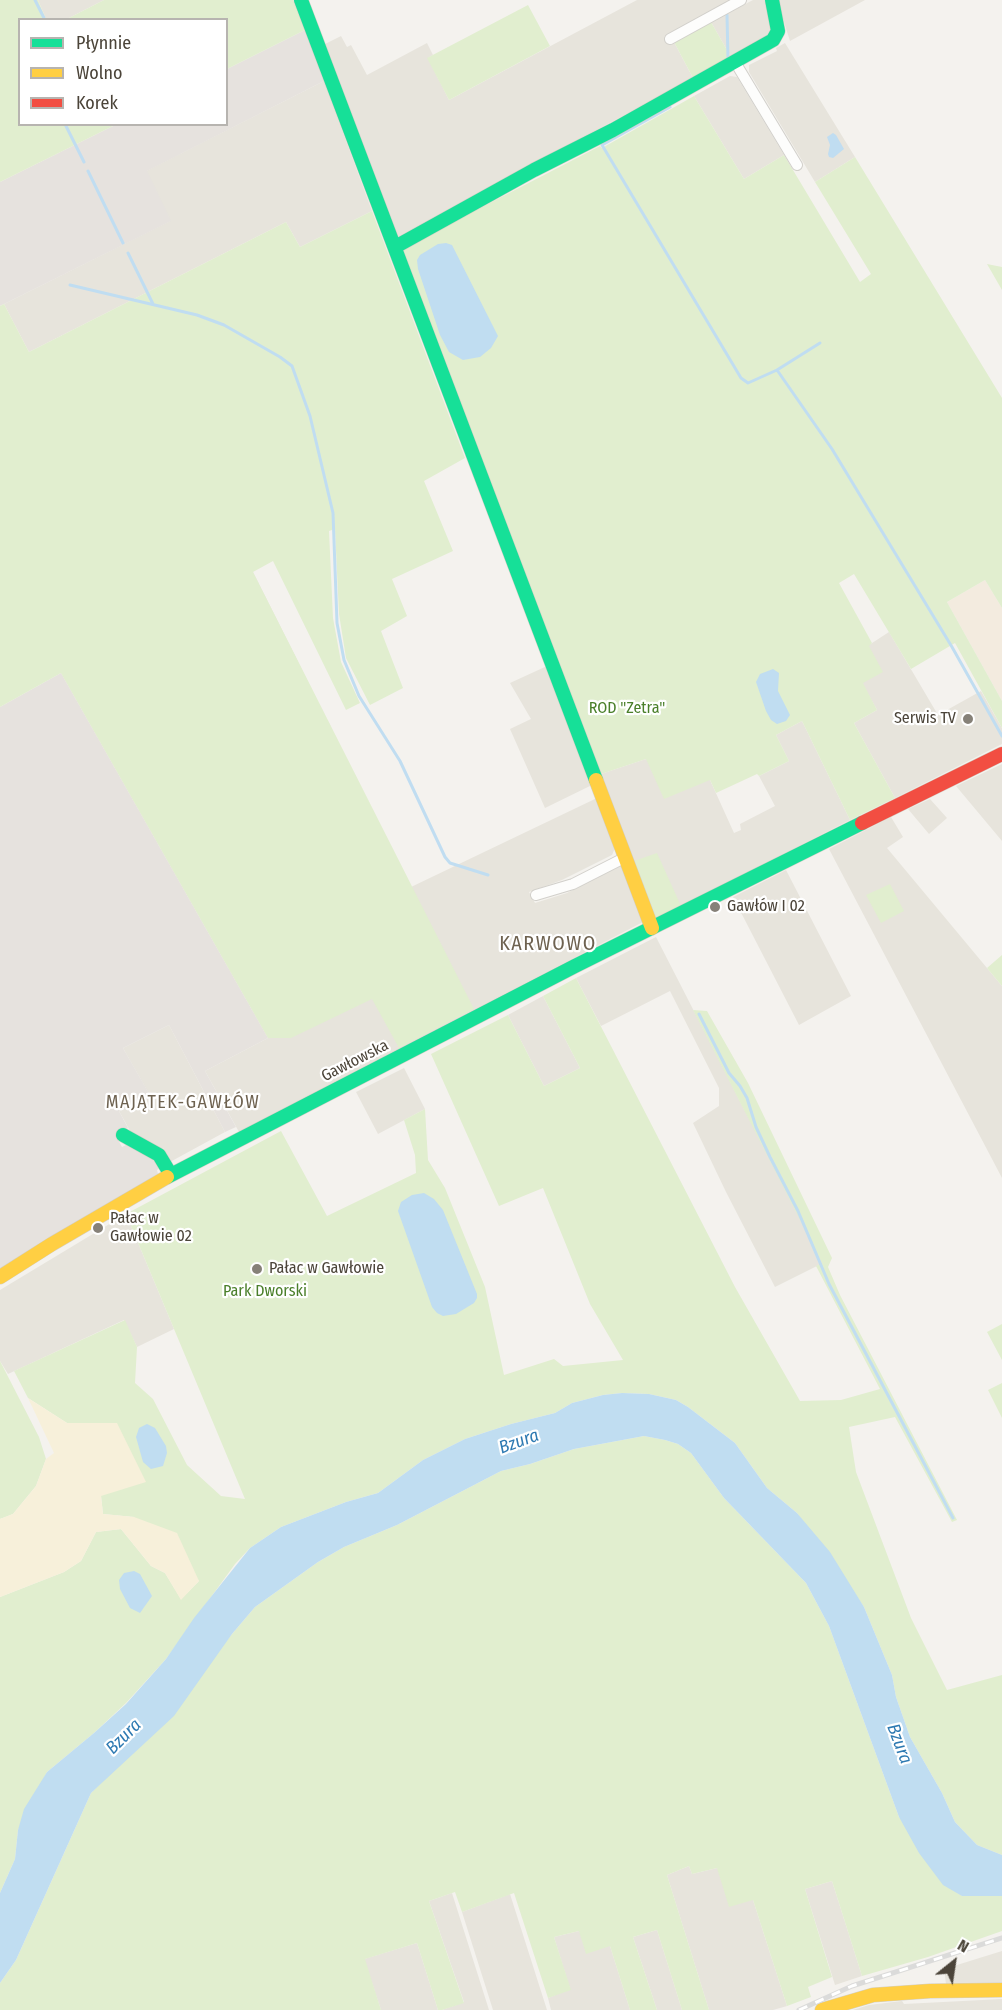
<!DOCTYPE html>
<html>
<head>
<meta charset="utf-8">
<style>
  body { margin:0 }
  #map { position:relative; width:1002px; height:2010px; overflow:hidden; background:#f4f2ee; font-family:"Fira Sans Condensed",sans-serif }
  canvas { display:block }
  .legend { position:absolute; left:18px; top:18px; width:210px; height:108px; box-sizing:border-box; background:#fff; border:2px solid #b7b4b0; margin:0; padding:8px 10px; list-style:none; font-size:18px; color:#4b4439 }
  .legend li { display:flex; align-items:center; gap:12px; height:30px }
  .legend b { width:30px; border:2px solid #b7b4b0 }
  .north { position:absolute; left:924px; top:1932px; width:60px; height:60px; -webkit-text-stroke:4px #fff; paint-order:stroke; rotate:30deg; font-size:16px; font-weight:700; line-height:24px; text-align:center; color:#4b4439 }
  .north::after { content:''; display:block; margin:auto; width:21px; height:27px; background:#4b4439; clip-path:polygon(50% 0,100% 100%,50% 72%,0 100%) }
</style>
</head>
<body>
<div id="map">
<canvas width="1002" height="2010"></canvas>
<ul class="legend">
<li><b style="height:8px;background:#16e098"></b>Płynnie</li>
<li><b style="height:8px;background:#ffcf43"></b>Wolno</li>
<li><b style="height:8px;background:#f24e42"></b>Korek</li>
</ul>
<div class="north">N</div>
</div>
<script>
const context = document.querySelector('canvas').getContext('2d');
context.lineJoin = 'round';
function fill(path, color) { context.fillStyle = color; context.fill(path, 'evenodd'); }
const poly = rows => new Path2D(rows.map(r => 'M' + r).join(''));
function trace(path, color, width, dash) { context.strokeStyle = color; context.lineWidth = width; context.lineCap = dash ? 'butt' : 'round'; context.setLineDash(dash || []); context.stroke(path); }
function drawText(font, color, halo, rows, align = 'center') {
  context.font = font + ' "Fira Sans Condensed",sans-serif'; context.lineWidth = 4.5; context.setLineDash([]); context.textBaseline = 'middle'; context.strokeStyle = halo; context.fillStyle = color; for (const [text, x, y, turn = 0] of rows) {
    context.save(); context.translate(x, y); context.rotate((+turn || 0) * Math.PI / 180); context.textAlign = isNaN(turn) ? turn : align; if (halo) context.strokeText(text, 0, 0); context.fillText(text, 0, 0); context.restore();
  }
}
const residential = poly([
  [38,0,104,0,65,20,46,19],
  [637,0,733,0,664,37,669,45,674,42,693,78,396,238,321,46,341,36,347,47,351,45,367,75,427,43,433,55,428,58,449,100],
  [753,0,764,0,772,27,769,36,731,57,711,22],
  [777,0,865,0,790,41],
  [785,43,855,157,815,182,749,72,749,65,777,51,776,48],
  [730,76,737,77,784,155,744,179,694,96],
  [324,81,372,211,300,247,286,222,29,352,4,304,170,221,146,171],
  [253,572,411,887,597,798,615,848,612,855,562,880,529,892,535,903,567,893,624,864,643,922,239,1132,205,1071,268,1038,61,673],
  [889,632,938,715,981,691,1002,728,1002,744,895,798,854,723,877,710,862,683,869,645],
  [547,666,592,785,545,808,510,729,531,719,510,683],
  [802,721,850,820,681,906,634,861,601,774,646,759,710,780,734,833,741,830,740,824,775,806,759,776,789,761,776,735],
  [1002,764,1002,841,956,786],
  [930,799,947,818,929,834,908,809],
  [891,817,903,837,887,848,1002,986,1002,1178,829,849],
  [786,870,851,996,799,1025,733,897],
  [656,937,823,1263,775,1287,726,1192,693,1123,719,1106,719,1088,670,991,601,1026,576,978],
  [543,996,580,1068,544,1086,508,1015],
  [169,1025,225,1132,170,1162,163,1148,158,1150,135,1140,119,1111,149,1094,123,1048],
  [404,1068,425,1109,378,1134,356,1092],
  [126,1214,174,1329,137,1347,124,1320,8,1374,0,1361,0,1290],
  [689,1866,692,1874,717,1868,753,1900,787,2006,773,2010,709,2010,667,1875],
  [832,1881,862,1976,835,1985,805,1889],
  [452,1893,489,2010,442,2010,464,2002,429,1901],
  [510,1894,547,2010,493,2010,462,1912],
  [657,1930,682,2010,657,2010,633,1937],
  [579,1931,610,1946,630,2010,551,2010,548,1998,570,1989,554,1937],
  [417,1943,438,2010,381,2010,364,1959],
  [1002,1951,1002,1983,946,1984,944,1969],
  [1002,1999,1002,2010,853,2010,869,2005,902,2001,904,2004]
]);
const commercial = poly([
  [985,580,1002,608,1002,701,947,602]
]);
const industrial = poly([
  [305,30,324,81,147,171,171,221,0,306,0,182,115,125,226,124,227,69],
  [61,673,268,1038,205,1071,236,1127,225,1132,169,1025,123,1048,150,1095,119,1111,128,1128,116,1136,122,1147,128,1144,155,1156,161,1167,157,1170,158,1174,0,1269,0,707]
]);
const green = poly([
  [0,0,38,0,46,19,20,20,20,124,115,125,0,182],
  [104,0,293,0,305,30,227,69,226,20,65,20],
  [528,5,550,46,449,100,427,58],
  [711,22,731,57,693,78,674,42],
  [694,96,744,179,784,155,860,282,871,274,815,182,855,157,1002,398,1002,608,985,580,947,602,1002,701,1002,728,955,643,911,669,854,574,839,583,872,643,869,646,883,672,863,683,877,710,854,723,895,798,850,820,802,721,776,735,789,761,759,776,757,774,716,793,710,780,664,799,646,759,601,774,401,249,600,146,602,148],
  [372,211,465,458,424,481,453,551,392,579,407,616,381,631,403,688,370,705,346,658,339,614,335,529,329,531,333,618,341,662,360,703,346,710,273,561,253,572,474,1009,399,1048,372,999,291,1038,268,1038,61,673,0,707,0,306,4,304,29,352,286,222,300,247],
  [987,264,1002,267,1002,290],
  [657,853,681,906,656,918,634,861],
  [890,884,904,911,881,923,866,895],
  [1002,955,1002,986,987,968],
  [576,978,735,1287,800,1401,841,1400,880,1389,816,1266,822,1263,693,1010,707,1011,748,1083,832,1258,828,1267,840,1295,957,1520,952,1522,895,1417,849,1427,856,1472,911,1618,947,1690,1002,1675,1002,1855,977,1845,955,1822,942,1793,910,1737,896,1697,892,1675,864,1607,797,1513,767,1488,735,1443,688,1407,676,1400,649,1394,622,1393,603,1395,572,1403,555,1413,511,1424,465,1439,423,1460,378,1493,346,1502,281,1527,250,1548,235,1564,166,1659,126,1703,94,1733,47,1772,18,1830,15,1859,0,1893,0,1597,64,1572,81,1561,96,1532,121,1529,151,1566,165,1573,181,1599,199,1581,134,1517,103,1514,101,1496,117,1423,67,1423,28,1398,14,1371,125,1320,137,1347,135,1383,153,1399,187,1465,221,1496,245,1499,126,1214,281,1131,327,1216,416,1173,415,1155,404,1120,425,1109,428,1160,445,1188,485,1287,504,1375,554,1359,563,1366,623,1360,590,1304,543,1188,499,1206,431,1054,508,1015,544,1086,580,1068,543,996],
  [1002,1324,1002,1360,987,1332],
  [0,1361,39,1437,46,1459,36,1486,13,1514,0,1519],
  [1002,1383,1002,1418,988,1390],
  [644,1436,665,1440,678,1444,691,1453,724,1498,806,1583,829,1626,899,1817,962,1896,1002,1896,1002,1931,928,1957,862,1976,832,1881,805,1889,832,1977,808,1987,811,1997,787,2006,753,1900,729,1907,717,1868,692,1874,689,1866,667,1875,709,2010,682,2010,657,1930,633,1937,657,2010,630,2010,610,1946,586,1954,579,1931,554,1937,571,1990,548,1998,514,1893,462,1912,455,1892,429,1901,464,2003,442,2010,438,2010,417,1943,365,1959,381,2010,0,2010,0,1983,16,1960,91,1793,129,1755,255,1607,318,1562,344,1547,397,1525,501,1471,530,1464,574,1449]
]);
const sand = poly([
  [28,1398,67,1423,117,1423,146,1482,101,1496,103,1514,134,1517,177,1533,199,1581,181,1600,165,1573,151,1566,121,1529,96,1532,81,1561,64,1572,0,1597,0,1519,13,1514,36,1486,46,1459,54,1453]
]);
const water = poly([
  [833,133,836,135,844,149,833,158,829,157,828,154,830,145,827,137],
  [446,243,452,245,498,336,491,348,480,357,463,360,449,352,440,335,418,269,417,260,420,255,438,244],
  [773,669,779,673,778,691,790,715,786,721,777,724,771,720,766,711,756,682,760,674],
  [424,1193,434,1199,443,1210,477,1294,477,1298,474,1303,456,1314,443,1316,437,1313,432,1307,398,1211,401,1202,412,1195],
  [622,1393,649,1394,676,1400,688,1407,735,1443,767,1488,797,1513,830,1552,864,1607,892,1675,896,1697,910,1737,942,1793,955,1822,977,1845,1002,1855,1002,1896,962,1896,943,1885,919,1853,899,1817,829,1626,806,1583,724,1498,691,1453,678,1444,665,1440,644,1436,574,1449,530,1464,501,1471,397,1525,344,1547,318,1562,255,1607,232,1634,174,1716,91,1793,16,1960,0,1983,0,1893,15,1859,18,1830,24,1809,47,1772,94,1733,126,1704,166,1659,194,1618,250,1548,281,1527,346,1502,378,1493,423,1460,465,1439,511,1424,555,1413,572,1403,603,1395],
  [147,1424,155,1428,166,1446,167,1453,163,1466,151,1469,143,1462,136,1437,139,1428],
  [134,1571,140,1574,152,1596,140,1613,130,1608,120,1589,119,1580,124,1573]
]);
const stream = poly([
  [35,0,45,20],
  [727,15,728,59],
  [670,107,602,145,741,378,748,383,777,370,832,449,952,647,1002,736],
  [65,124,84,162],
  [88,171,123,243],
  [128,253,153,304],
  [70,285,197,315,224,325,280,357,292,366,310,416,333,513,337,623,344,660,359,696,400,761,445,857,450,863,488,875],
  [777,370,820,343],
  [699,1014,729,1073,740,1086,747,1098,756,1127,770,1157,798,1211,829,1284,953,1518]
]);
const street = poly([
  [670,39,741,0],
  [735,62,797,165],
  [536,895,573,884,626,857]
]);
const fast = poly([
  [301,0,596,780],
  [395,247,534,170,613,130,773,40,778,31,772,0],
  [123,1135,159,1155,171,1175],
  [167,1177,575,966,862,823]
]);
const slow = poly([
  [596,780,652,928],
  [0,1277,52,1244,167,1177],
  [822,2010,873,1995,930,1991,1002,1990]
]);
const jam = poly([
  [862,823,1002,754]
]);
const rail = poly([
  [799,2010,852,1986,1002,1938]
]);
const markers = [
  [968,719,6,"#868178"],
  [715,907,6,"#868178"],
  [98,1228,6,"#868178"],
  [257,1269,6,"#868178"]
];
const parkNames = [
  ["ROD \"Zetra\"",627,709],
  ["Park Dworski",265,1292]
];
const poiNames = [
  ["Serwis TV",956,719,"right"],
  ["Gawłów I 02",727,907],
  ["Pałac w",110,1219],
  ["Gawłowie 02",110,1237],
  ["Pałac w Gawłowie",269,1269]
];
const streetNames = [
  ["Gawłowska",355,1061,-27]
];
const neighbourhoodNames = [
  ["MAJĄTEK-GAWŁÓW",183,1103]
];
const waterNames = [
  ["Bzura",519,1442,-20],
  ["Bzura",124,1737,-45],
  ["Bzura",899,1744,69]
];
const quarterNames = [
  ["KARWOWO",548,944]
];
fill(residential, '#e7e4dc');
fill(commercial, '#f3ebdf');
fill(industrial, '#e6e2de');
fill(green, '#e1eecf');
fill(sand, '#f7f0da');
fill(water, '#c0ddf1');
trace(stream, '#c0ddf1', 3);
trace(street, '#d2d0cb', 12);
trace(fast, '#d3cfc5', 15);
trace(slow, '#d3cfc5', 15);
trace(jam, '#d3cfc5', 15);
trace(street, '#fdfdfc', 10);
trace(fast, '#16e098', 14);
trace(slow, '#ffcf43', 14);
trace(jam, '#f24e42', 14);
trace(rail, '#dbdbda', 5);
trace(rail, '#fff', 3, [9]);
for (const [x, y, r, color] of markers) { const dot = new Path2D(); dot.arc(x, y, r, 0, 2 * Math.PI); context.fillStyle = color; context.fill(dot); trace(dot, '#fff', 2); }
drawText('16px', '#4a7f2a', '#fff', parkNames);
drawText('16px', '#4b4439', '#fff', poiNames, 'left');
drawText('16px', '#4b4439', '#fff', streetNames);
context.letterSpacing = '1.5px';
drawText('18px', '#6e6250', '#fff', neighbourhoodNames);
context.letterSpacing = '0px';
drawText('italic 18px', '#2e7ab2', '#fff', waterNames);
context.letterSpacing = '1.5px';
drawText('20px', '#6e6250', '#fff', quarterNames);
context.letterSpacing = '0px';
</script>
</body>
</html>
